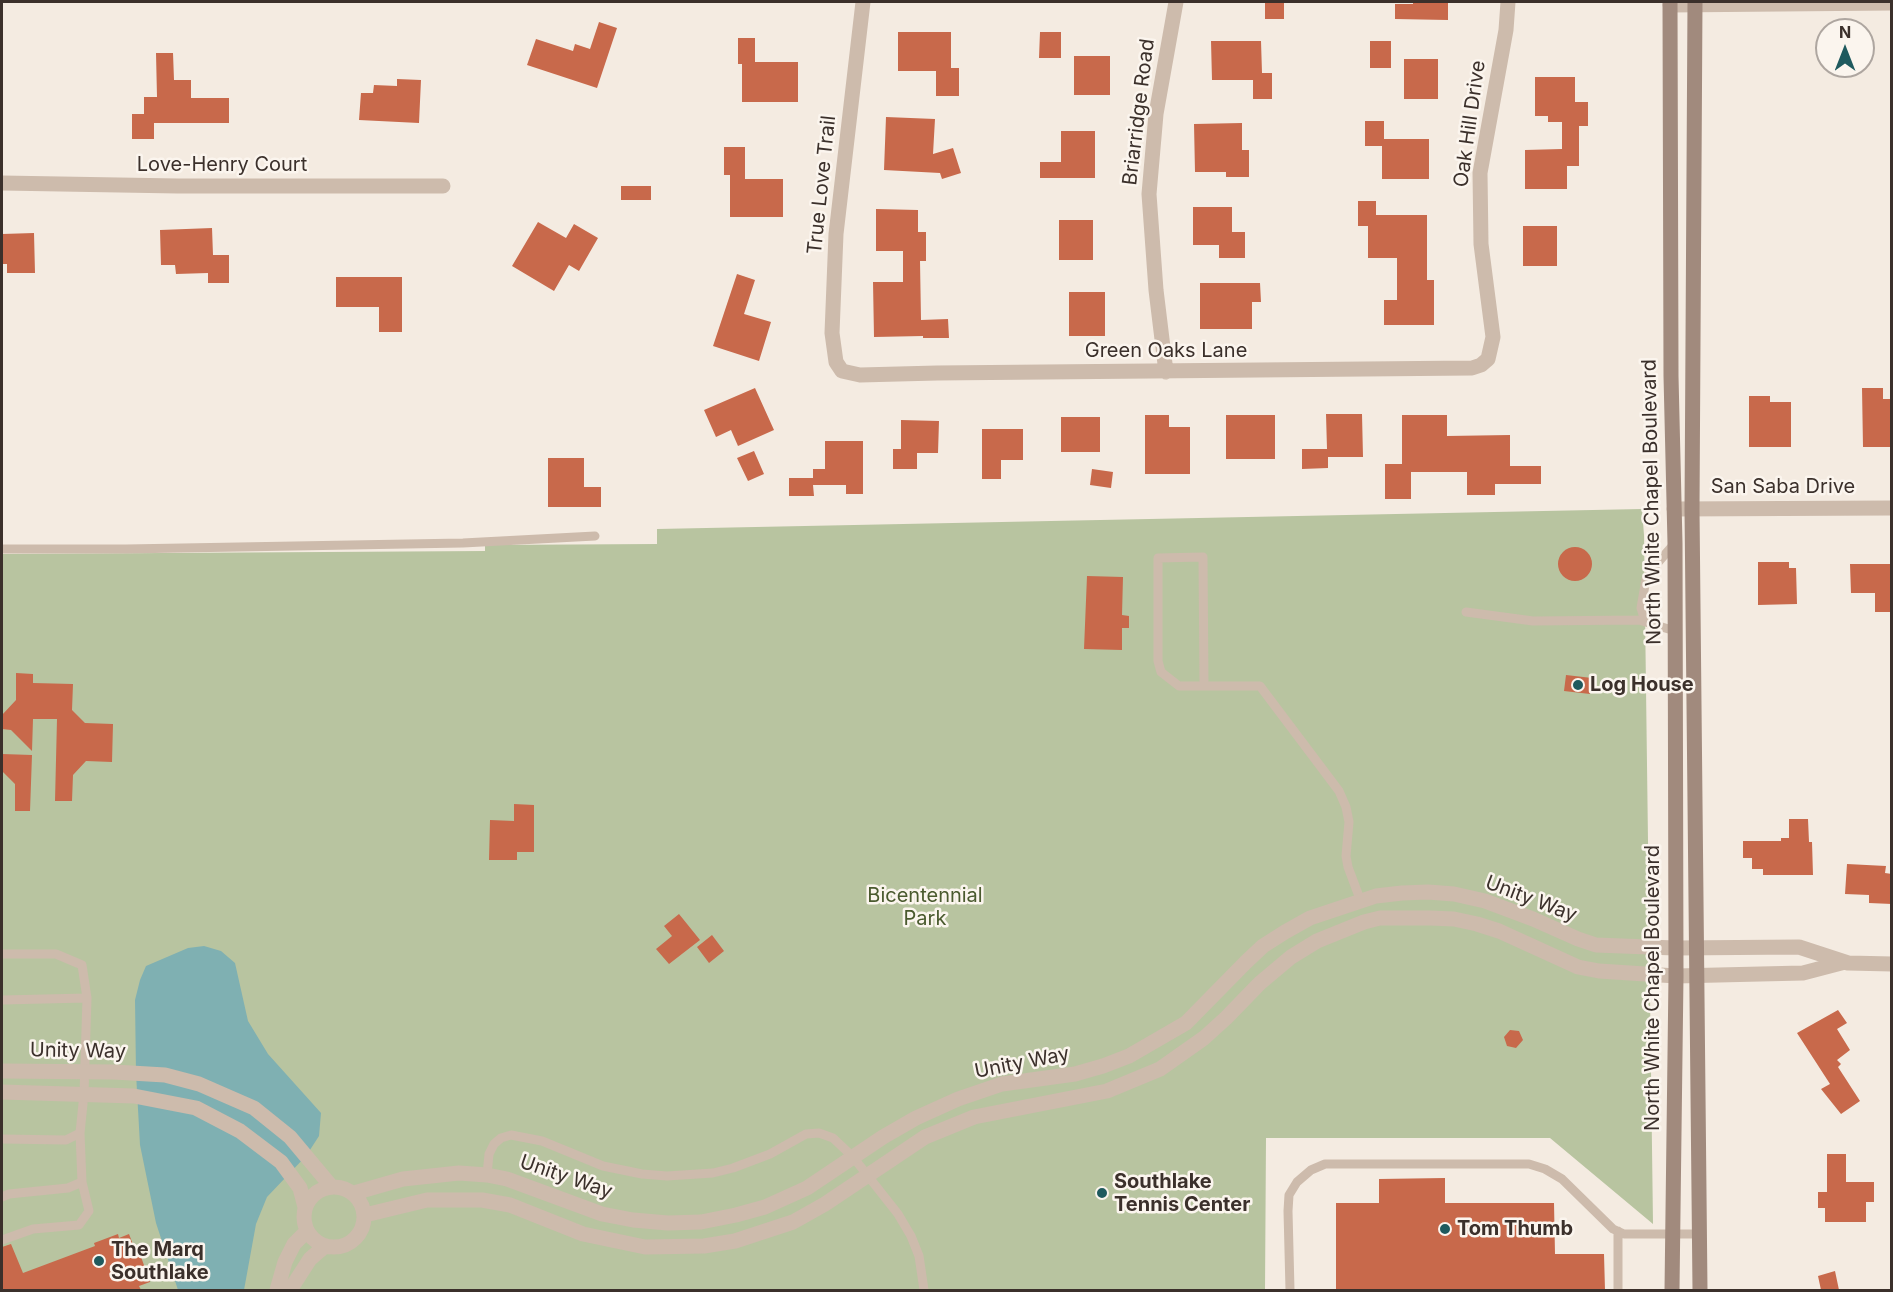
<!DOCTYPE html>
<html>
<head>
<meta charset="utf-8">
<style>
  body { margin:0 }
  #map { position:relative; width:1893px; height:1292px; overflow:hidden; background:#f4ebe1; font-family:Inter,sans-serif }
  canvas { display:block }
  .frame { position:absolute; inset:0; border:3px solid #3b302b; pointer-events:none }
  .north { position:absolute; left:1815px; top:18px; width:60px; height:60px; box-sizing:border-box; background:#fbf5ee; border:2px solid #aea6a0; border-radius:50%; rotate:0deg; font-size:16px; font-weight:700; line-height:24px; text-align:center; color:#3b302b }
  .north::after { content:''; display:block; margin:auto; width:21px; height:27px; background:#1f5a5e; clip-path:polygon(50% 0,100% 100%,50% 72%,0 100%) }
</style>
</head>
<body>
<div id="map">
<canvas width="1893" height="1292"></canvas>
<div class="frame"></div>
<div class="north">N</div>
</div>
<script>
const context = document.querySelector('canvas').getContext('2d');
context.lineJoin = 'round';
function fill(path, color) { context.fillStyle = color; context.fill(path, 'evenodd'); }
const poly = rows => new Path2D(rows.map(r => 'M' + r).join(''));
function trace(path, color, width, dash) { context.strokeStyle = color; context.lineWidth = width; context.lineCap = dash ? 'butt' : 'round'; context.setLineDash(dash || []); context.stroke(path); }
function drawText(font, color, halo, rows, align = 'center') {
  context.font = font + ' Inter,sans-serif'; context.lineWidth = 5; context.setLineDash([]); context.textBaseline = 'middle'; context.strokeStyle = halo; context.fillStyle = color; for (const [text, x, y, turn = 0] of rows) {
    context.save(); context.translate(x, y); context.rotate((+turn || 0) * Math.PI / 180); context.textAlign = isNaN(turn) ? turn : align; if (halo) context.strokeText(text, 0, 0); context.fillText(text, 0, 0); context.restore();
  }
}
const green = poly([
  [1642,509,1644,535,1653,1224,1550,1138,1266,1138,1265,1290,2,1290,2,554,485,551,485,545,657,544,657,529]
]);
const water = poly([
  [204,946,221,951,235,963,248,1021,268,1054,321,1113,319,1136,306,1156,267,1197,256,1224,244,1290,178,1290,156,1223,140,1145,136,1073,135,1000,140,980,146,966,188,948]
]);
const building = poly([
  [1265,2,1284,2,1284,19,1265,19],
  [1413,2,1448,2,1448,20,1395,19,1395,4,1413,4],
  [599,22,617,28,597,88,527,65,536,39,573,51,575,44,590,49],
  [898,32,951,32,951,68,959,68,959,96,936,96,936,71,898,71],
  [1040,32,1061,32,1061,58,1039,58],
  [738,38,755,38,755,62,798,62,798,102,742,102,742,64,738,64],
  [1211,41,1261,41,1262,73,1272,73,1272,99,1253,99,1253,80,1212,80],
  [1370,41,1391,41,1391,68,1370,68],
  [156,53,173,53,174,80,191,80,191,98,229,98,229,123,154,123,154,139,132,139,132,114,144,114,144,97,157,97],
  [1074,56,1110,56,1110,95,1074,95],
  [1404,59,1438,59,1438,99,1404,99],
  [1535,77,1575,77,1575,102,1588,102,1588,126,1579,126,1579,166,1567,166,1567,189,1525,189,1525,150,1562,149,1562,122,1548,122,1548,116,1535,116],
  [397,79,421,80,419,123,359,120,361,93,373,93,374,85,397,86],
  [886,117,935,119,933,154,953,148,961,173,942,179,940,173,884,170],
  [1365,121,1384,121,1384,139,1429,139,1429,179,1382,179,1382,146,1365,146],
  [1242,123,1242,150,1249,150,1249,177,1226,177,1226,172,1195,172,1194,124],
  [1061,131,1095,131,1095,178,1040,178,1040,162,1061,162],
  [724,147,745,147,745,179,783,179,783,217,730,217,730,175,724,175],
  [621,186,651,186,651,200,621,200],
  [1358,201,1376,201,1376,215,1427,215,1427,280,1434,280,1434,325,1384,325,1384,300,1397,300,1397,258,1368,258,1368,226,1358,226],
  [1193,207,1232,207,1232,232,1245,232,1245,258,1219,258,1219,245,1193,245],
  [876,209,918,210,918,232,926,232,926,261,920,261,921,320,948,319,949,338,923,338,923,336,874,337,873,282,903,282,903,251,876,251],
  [1059,220,1093,220,1093,260,1059,260],
  [538,222,566,238,574,224,598,238,579,271,569,265,554,291,512,266],
  [1523,226,1557,226,1557,266,1523,266],
  [212,228,213,255,229,255,229,283,208,283,208,273,176,274,175,265,161,265,160,230],
  [34,233,35,273,7,273,7,264,2,264,2,234],
  [737,274,755,280,744,314,771,322,759,361,713,346],
  [336,277,402,277,402,332,379,332,379,307,336,307],
  [1200,283,1260,283,1261,302,1252,302,1252,329,1200,329],
  [1069,292,1105,292,1105,336,1069,336],
  [755,388,774,430,738,446,731,430,716,437,704,410],
  [1862,388,1883,388,1883,399,1892,399,1892,447,1863,447],
  [1749,396,1770,396,1770,402,1791,402,1791,447,1749,447],
  [1326,414,1362,414,1363,457,1328,457,1328,468,1302,469,1302,449,1327,449],
  [1145,415,1169,415,1169,427,1190,427,1190,474,1145,474],
  [1226,415,1275,415,1275,459,1226,459],
  [1402,415,1447,415,1447,436,1510,435,1510,466,1541,466,1541,484,1495,484,1495,495,1467,495,1467,472,1411,472,1411,499,1385,499,1385,464,1402,464],
  [1061,417,1100,417,1100,452,1061,452],
  [901,420,939,421,938,453,917,453,917,469,893,469,893,449,901,449],
  [982,429,1023,429,1023,460,1001,460,1001,479,982,479],
  [825,441,863,441,863,494,846,494,846,485,813,485,814,496,789,496,789,478,813,478,813,469,825,469],
  [754,451,764,474,748,481,737,458],
  [548,458,584,458,584,487,601,487,601,507,548,507],
  [1092,469,1113,472,1111,488,1090,485],
  '1558 564a17 17 0 1 1 34 0a17 17 0 1 1-34 0Z',
  [1758,562,1789,562,1789,568,1796,568,1797,604,1758,605],
  [1850,564,1892,564,1892,612,1875,612,1875,593,1851,593],
  [1087,576,1123,577,1122,615,1129,616,1129,628,1122,628,1122,650,1084,649],
  [16,673,33,674,33,683,73,684,72,710,85,723,113,724,112,762,86,761,73,775,72,801,55,801,57,719,33,719,32,751,11,730,2,729,2,715,16,700],
  [1566,675,1592,678,1590,694,1564,691],
  [2,754,32,755,30,811,15,811,15,784,2,771],
  [514,804,534,805,534,852,517,852,517,860,489,860,490,820,514,821],
  [1789,819,1808,819,1809,842,1812,842,1813,875,1763,875,1763,869,1752,869,1752,858,1743,858,1743,841,1781,841,1781,838,1789,838],
  [1847,864,1886,866,1885,873,1892,874,1892,904,1869,903,1869,895,1845,894],
  [679,914,700,940,669,964,656,949,672,936,664,926],
  [712,935,724,951,709,963,697,947],
  [1838,1010,1847,1023,1837,1029,1850,1050,1837,1060,1841,1064,1838,1067,1860,1101,1841,1114,1821,1089,1830,1084,1797,1033],
  [1510,1030,1519,1031,1523,1040,1516,1048,1507,1046,1504,1037],
  [1827,1154,1846,1154,1846,1182,1874,1182,1874,1202,1866,1202,1866,1222,1825,1222,1825,1208,1818,1208,1818,1192,1827,1192],
  [1445,1178,1445,1203,1554,1203,1555,1254,1604,1254,1605,1290,1336,1290,1336,1203,1379,1203,1379,1179],
  [118,1234,119,1238,129,1234,137,1255,140,1254,150,1282,139,1286,141,1290,2,1290,2,1247,11,1244,23,1273,95,1246,94,1243],
  [1835,1271,1839,1290,1821,1290,1818,1276]
]);
const service = poly([
  [2,549,126,549,463,543,595,536],
  [1466,612,1533,621,1639,620,1675,631],
  [1645,621,1641,608,1646,579,1654,567,1675,543],
  [1204,686,1203,557,1158,558,1158,661,1161,672,1179,686,1260,686,1339,791,1346,807,1349,822,1346,856,1348,867,1360,899],
  [2,954,56,954,82,965,87,998,84,1094,80,1133,66,1140,2,1139],
  [2,1000,87,998],
  [487,1175,489,1154,494,1144,501,1138,511,1135,542,1141,603,1166,642,1174,667,1176,713,1173,733,1168,770,1154,806,1134,819,1133,833,1138,853,1157,898,1214,911,1236,919,1256,924,1290],
  [2,1197,9,1194,68,1188,82,1182],
  [1618,1231,1618,1290],
  [2,1240,33,1229,79,1225,89,1211,82,1182,80,1133],
  [1290,1290,1288,1211,1289,1195,1297,1182,1311,1170,1325,1164,1529,1164,1545,1169,1562,1179,1613,1229,1624,1234,1699,1234]
]);
const minor = poly([
  [863,2,836,234,832,333,836,362,842,371,860,375,937,373,1472,368,1481,365,1488,359,1493,337,1481,244,1480,173,1506,30,1508,2],
  [1670,5,1892,3],
  [2,183,178,186,443,186],
  [1166,372,1156,290,1149,194,1156,114,1176,2],
  [1674,509,1892,508],
  [2,1071,114,1072,165,1075,199,1084,254,1108,290,1137,331,1186],
  [2,1092,134,1096,196,1108,240,1131,281,1162,300,1188,305,1207],
  '304 1217a30 30 0 1 1 60 0a30 30 0 1 1-60 0Z',
  [354,1193,403,1179,459,1173,487,1175,507,1179,602,1214,633,1220,668,1223,701,1222,736,1215,765,1207,807,1188,883,1137,916,1118,958,1099,1002,1084,1075,1074,1103,1066,1129,1056,1186,1023,1246,962,1263,946,1285,932,1310,918,1376,896,1402,893,1428,892,1454,894,1485,901,1533,919,1578,939,1596,945,1675,948,1799,947,1848,963,1892,964],
  [365,1215,427,1200,482,1200,510,1205,583,1234,645,1247,704,1246,735,1241,793,1222,825,1204,925,1137,974,1117,1107,1091,1160,1069,1204,1038,1226,1018,1260,983,1291,957,1317,941,1364,922,1380,918,1430,918,1454,919,1477,924,1499,931,1578,967,1599,971,1676,976,1803,973,1845,962],
  [277,1290,285,1262,294,1244,307,1231],
  [290,1290,310,1259,325,1246]
]);
const secondary = poly([
  [1670,2,1671,376,1675,543,1676,976,1672,1290],
  [1695,2,1692,509,1700,1290]
]);
const markers = [
  [1578,685,6,"#1f5a5e"],
  [1102,1193,6,"#1f5a5e"],
  [1445,1229,6,"#1f5a5e"],
  [99,1261,6,"#1f5a5e"]
];
const streetNames = [
  ["Briarridge Road",1139,112,-83],
  ["Oak Hill Drive",1470,124,-82],
  ["Love-Henry Court",222,165],
  ["True Love Trail",822,185,-84],
  ["Green Oaks Lane",1166,351],
  ["San Saba Drive",1783,487],
  ["North White Chapel Boulevard",1652,502,-91],
  ["Unity Way",1531,899,21],
  ["North White Chapel Boulevard",1653,988,-90],
  ["Unity Way",78,1051,1],
  ["Unity Way",1022,1063,-11],
  ["Unity Way",566,1177,19]
];
const poiNames = [
  ["Log House",1590,685],
  ["Southlake",1114,1182],
  ["Tennis Center",1114,1205],
  ["Tom Thumb",1457,1229],
  ["The Marq",111,1250],
  ["Southlake",111,1273]
];
const parkNames = [
  ["Bicentennial",925,896],
  ["Park",925,919]
];
fill(green, '#b8c4a0');
fill(water, '#7fb0b2');
fill(building, '#c8694b');
trace(service, '#cdbbac', 9);
trace(minor, '#cdbbac', 15);
trace(secondary, '#a18a7d', 15);
for (const [x, y, r, color] of markers) { const dot = new Path2D(); dot.arc(x, y, r, 0, 2 * Math.PI); context.fillStyle = color; context.fill(dot); trace(dot, '#fbf5ee', 2); }
drawText('20px', '#3b302b', '#fbf5ee', streetNames);
drawText('bold 20px', '#3b302b', '#fbf5ee', poiNames, 'left');
drawText('20px', '#4a5a2e', '#fbf5ee', parkNames);
</script>
</body>
</html>
